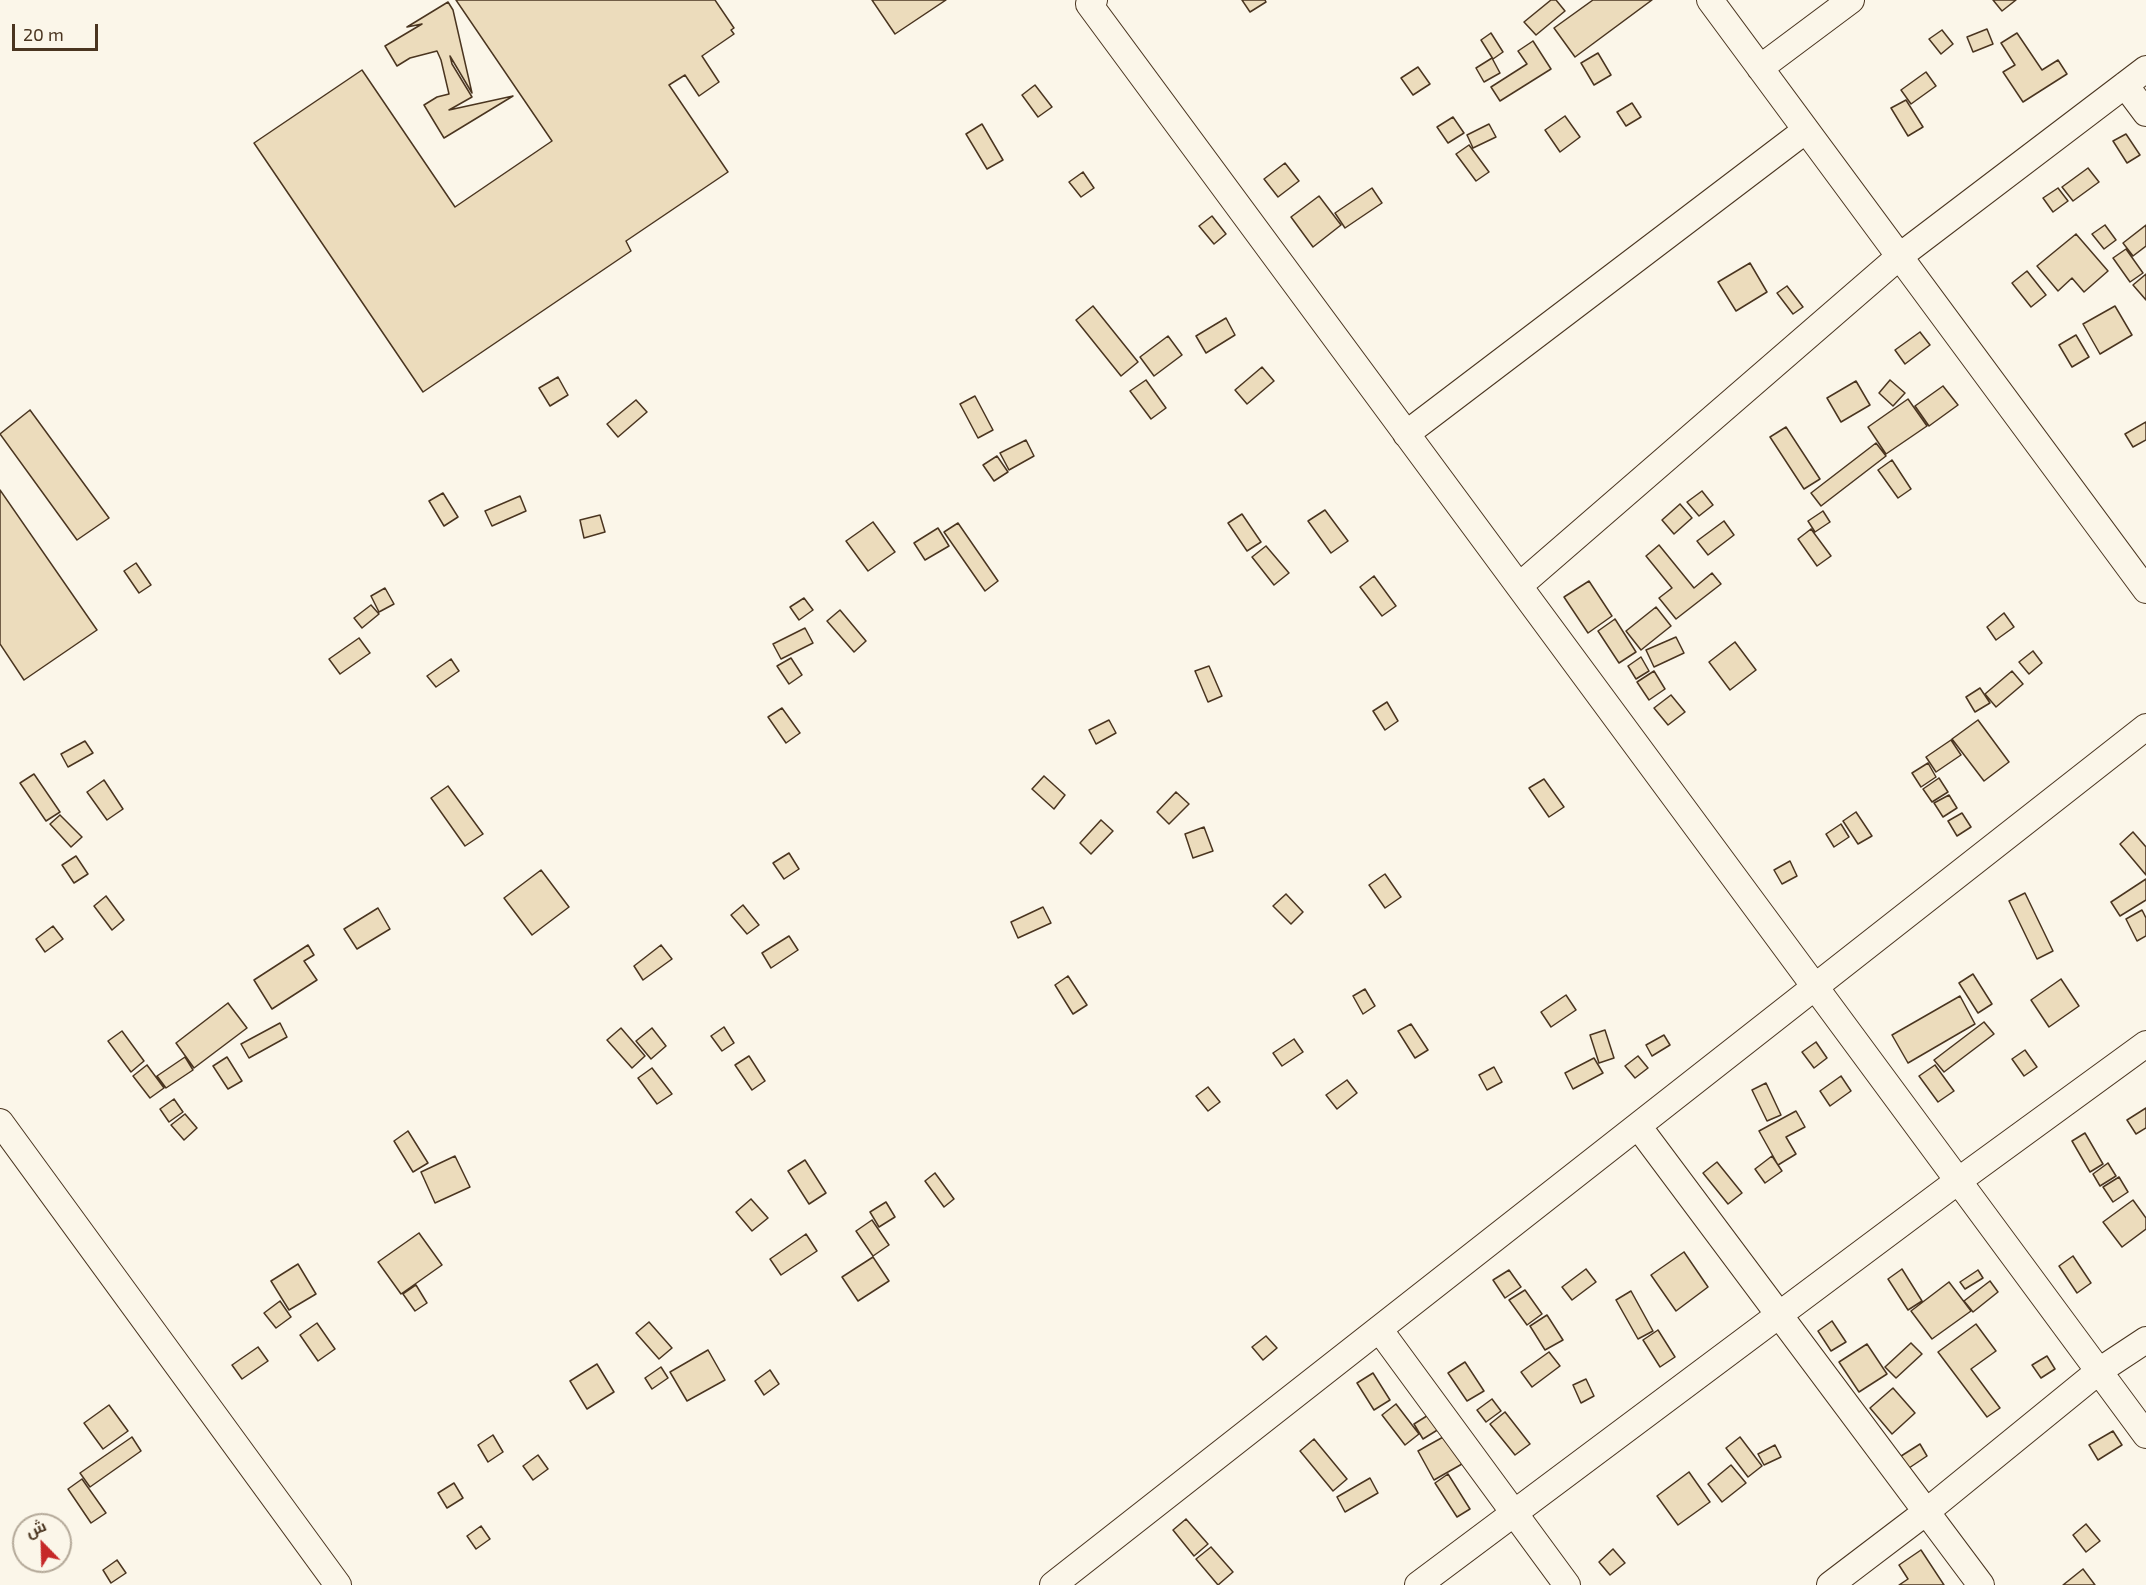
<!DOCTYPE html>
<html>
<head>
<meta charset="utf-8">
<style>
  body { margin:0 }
  #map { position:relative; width:2146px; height:1585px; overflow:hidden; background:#fbf6e9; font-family:"Exo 2",Cairo,sans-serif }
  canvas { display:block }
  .north { position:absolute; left:12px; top:1513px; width:60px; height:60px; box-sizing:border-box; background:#fbf6e9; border:2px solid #b4a999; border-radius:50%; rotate:337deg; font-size:16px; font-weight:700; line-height:24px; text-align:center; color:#4a3520 }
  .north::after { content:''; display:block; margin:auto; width:21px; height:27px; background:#c62828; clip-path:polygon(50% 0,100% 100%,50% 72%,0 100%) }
  .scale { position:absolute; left:12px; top:24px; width:86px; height:27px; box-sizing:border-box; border:3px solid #4a3520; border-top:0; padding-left:8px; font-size:18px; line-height:21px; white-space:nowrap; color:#4a3520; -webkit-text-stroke:4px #fbf6e9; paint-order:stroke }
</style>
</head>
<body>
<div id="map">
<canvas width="2146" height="1585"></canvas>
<div class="north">ش</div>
<div class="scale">20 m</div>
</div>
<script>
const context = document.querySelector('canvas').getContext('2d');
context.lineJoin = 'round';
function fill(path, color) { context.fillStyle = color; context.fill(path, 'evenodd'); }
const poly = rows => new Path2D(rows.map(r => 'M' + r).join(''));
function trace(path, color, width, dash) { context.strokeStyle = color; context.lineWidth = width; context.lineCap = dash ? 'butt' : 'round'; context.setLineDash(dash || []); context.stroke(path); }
const building = poly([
  [456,0,715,0,734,28,731,30,734,34,702,56,719,82,699,96,685,75,669,85,728,172,626,241,631,251,423,392,254,143,362,70,455,207,552,141,456,0],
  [872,0,946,0,895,34,872,0],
  [1242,0,1265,0,1266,2,1250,12,1242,0],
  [1551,0,1556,0,1565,11,1536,35,1524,22,1551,0],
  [1593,0,1652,0,1575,57,1554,28,1593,0],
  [1993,0,2016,0,2002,11,1993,0],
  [448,2,453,10,472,93,450,56,452,64,472,97,449,110,513,96,444,138,424,105,437,97,449,94,441,60,437,51,410,58,397,66,385,46,422,24,407,27,448,2],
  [1987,29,1993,44,1973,52,1967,37,1987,29],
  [1942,30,1953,44,1941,54,1929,39,1942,30],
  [1491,33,1503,52,1493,59,1481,40,1491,33],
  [2017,33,2042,70,2058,60,2067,74,2023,102,2003,72,2015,65,2001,43,2017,33],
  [1533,41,1551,69,1500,101,1491,87,1527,64,1518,51,1533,41],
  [1598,53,1611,75,1594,85,1581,63,1598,53],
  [1492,58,1500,73,1484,82,1476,68,1492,58],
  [1418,67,1430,84,1413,95,1401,78,1418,67],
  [1926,72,1936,86,1911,104,1901,90,1926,72],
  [1035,85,1052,107,1038,117,1022,95,1035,85],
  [1906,100,1923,127,1908,136,1891,108,1906,100],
  [1632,103,1641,117,1626,126,1617,112,1632,103],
  [1565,116,1580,137,1560,152,1545,130,1565,116],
  [1453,117,1464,133,1448,143,1437,127,1453,117],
  [982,124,1003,160,987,169,966,134,982,124],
  [1489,124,1496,137,1473,148,1467,135,1489,124],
  [2126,134,2140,155,2127,163,2113,141,2126,134],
  [1469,145,1489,172,1476,181,1456,154,1469,145],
  [1285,163,1299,181,1278,197,1264,179,1285,163],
  [2088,168,2099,182,2073,201,2062,187,2088,168],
  [1083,172,1094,188,1081,197,1069,182,1083,172],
  [1372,188,1382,203,1345,228,1335,213,1372,188],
  [2058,188,2068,201,2053,212,2043,198,2058,188],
  [1319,196,1341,225,1313,247,1291,217,1319,196],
  [1212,216,1226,234,1214,244,1199,226,1212,216],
  [2105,225,2116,240,2104,249,2092,234,2105,225],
  [2146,225,2146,246,2133,256,2123,243,2146,225],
  [2076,234,2108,271,2084,292,2072,278,2058,291,2037,266,2076,234],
  [2126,249,2143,273,2130,282,2113,258,2126,249],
  [1750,263,1767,292,1736,311,1718,282,1750,263],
  [2027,271,2046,295,2031,307,2012,283,2027,271],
  [2146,274,2146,300,2133,285,2146,274],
  [1787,286,1803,307,1793,314,1777,293,1787,286],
  [1093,306,1138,362,1121,376,1076,320,1093,306],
  [2115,306,2132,335,2100,354,2083,324,2115,306],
  [1226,318,1235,335,1206,353,1196,336,1226,318],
  [1920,332,1930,345,1905,364,1895,350,1920,332],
  [2076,335,2089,357,2072,367,2059,345,2076,335],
  [1168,336,1182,355,1154,376,1140,357,1168,336],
  [1262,367,1274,381,1247,404,1235,390,1262,367],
  [558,377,568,395,550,406,539,388,558,377],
  [1146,380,1166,408,1151,419,1130,391,1146,380],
  [1890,380,1905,393,1893,406,1879,393,1890,380],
  [1856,381,1870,405,1841,422,1827,398,1856,381],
  [1943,386,1958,405,1929,426,1915,406,1943,386],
  [975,396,993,430,978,438,960,404,975,396],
  [1908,399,1927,426,1886,454,1868,427,1908,399],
  [636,400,647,412,618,437,607,424,636,400],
  [30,410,109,518,77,540,0,434,30,410],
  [2146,422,2146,440,2133,447,2125,434,2146,422],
  [1786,427,1820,479,1804,489,1770,437,1786,427],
  [1026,440,1034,456,1009,470,1000,453,1026,440],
  [1876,443,1886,456,1821,506,1811,493,1876,443],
  [997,456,1008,472,994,481,983,465,997,456],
  [1892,460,1911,489,1898,498,1878,470,1892,460],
  [0,490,97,630,24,680,0,644,0,490],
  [1702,491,1713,505,1699,516,1687,502,1702,491],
  [443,493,458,517,444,526,429,501,443,493],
  [520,496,526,511,492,526,485,511,520,496],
  [1680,504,1692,518,1674,534,1662,520,1680,504],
  [1325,510,1348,541,1331,553,1308,521,1325,510],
  [1823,511,1830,522,1815,532,1808,521,1823,511],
  [1242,514,1261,542,1247,551,1228,523,1242,514],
  [600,515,605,532,584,538,580,520,600,515],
  [1724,521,1734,535,1708,555,1697,541,1724,521],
  [873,522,895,552,868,571,846,541,873,522],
  [958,523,998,581,985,591,944,532,958,523],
  [938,528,949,546,925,560,914,543,938,528],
  [1811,529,1831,556,1817,566,1798,539,1811,529],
  [1659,545,1694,588,1712,573,1721,584,1676,619,1659,598,1672,588,1646,556,1659,545],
  [1266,546,1289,573,1274,585,1252,557,1266,546],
  [136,563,151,585,139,593,124,571,136,563],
  [1374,576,1396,606,1382,616,1360,587,1374,576],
  [1589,581,1612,616,1588,633,1564,597,1589,581],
  [385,588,394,604,379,612,371,596,385,588],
  [804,598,813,610,799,620,790,607,804,598],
  [371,605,379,614,362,628,354,618,371,605],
  [1656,607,1671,626,1641,650,1626,631,1656,607],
  [840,610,866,641,854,652,827,621,840,610],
  [2004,613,2014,627,1996,640,1987,627,2004,613],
  [1615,619,1636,652,1619,663,1598,631,1615,619],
  [805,628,813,643,781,659,773,644,805,628],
  [1676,637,1684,653,1654,667,1646,650,1676,637],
  [359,638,370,653,340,674,329,659,359,638],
  [1735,642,1756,670,1730,690,1709,662,1735,642],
  [2033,651,2042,663,2029,674,2019,662,2033,651],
  [1641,657,1649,671,1636,679,1628,666,1641,657],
  [791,658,802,675,789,684,777,666,791,658],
  [451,659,459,671,436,687,427,676,451,659],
  [1209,666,1222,696,1208,702,1195,671,1209,666],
  [1654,671,1665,689,1649,700,1637,682,1654,671],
  [2012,671,2023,684,1996,707,1985,694,2012,671],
  [1980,688,1990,703,1975,712,1966,697,1980,688],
  [1671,695,1685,712,1668,725,1654,708,1671,695],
  [1387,702,1398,721,1385,730,1373,711,1387,702],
  [782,708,800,733,786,743,768,717,782,708],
  [1109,720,1116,733,1096,744,1089,730,1109,720],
  [1978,720,2009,762,1984,781,1952,739,1978,720],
  [1951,740,1961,755,1936,772,1926,757,1951,740],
  [85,741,93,753,68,767,61,754,85,741],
  [1928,763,1936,777,1921,787,1912,773,1928,763],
  [34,774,60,812,46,821,20,783,34,774],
  [1044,776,1065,795,1054,809,1032,789,1044,776],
  [1939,778,1948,792,1932,802,1923,789,1939,778],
  [1544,779,1564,807,1549,817,1529,788,1544,779],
  [104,780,123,809,107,820,87,792,104,780],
  [448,786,483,834,465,846,431,798,448,786],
  [1176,792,1189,804,1169,824,1157,812,1176,792],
  [1949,795,1957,808,1943,817,1934,803,1949,795],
  [1856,812,1872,836,1858,844,1843,821,1856,812],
  [1962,813,1971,827,1957,836,1948,821,1962,813],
  [60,815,82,837,71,847,50,824,60,815],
  [1101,820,1113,831,1091,854,1080,843,1101,820],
  [1841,824,1849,837,1834,847,1826,834,1841,824],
  [1204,827,1213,851,1193,858,1185,834,1204,827],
  [2133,832,2146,847,2146,875,2120,844,2133,832],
  [789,853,799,869,784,879,773,863,789,853],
  [76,856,88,874,74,883,62,865,76,856],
  [1790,861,1797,876,1782,884,1774,870,1790,861],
  [541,870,569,907,532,935,504,898,541,870],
  [1385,874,1401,897,1385,908,1369,885,1385,874],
  [2146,879,2146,900,2120,916,2111,902,2146,879],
  [2025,893,2053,951,2037,959,2009,901,2025,893],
  [1286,894,1303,912,1291,924,1273,906,1286,894],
  [106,896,124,920,112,930,94,906,106,896],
  [743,905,759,925,747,934,731,915,743,905],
  [1043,907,1051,923,1018,938,1011,922,1043,907],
  [378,908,390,929,357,949,344,929,378,908],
  [2142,910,2146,918,2146,936,2137,941,2126,919,2142,910],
  [53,926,63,939,45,952,36,939,53,926],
  [789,936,798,950,771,968,762,953,789,936],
  [308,945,314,955,304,961,317,980,272,1009,254,980,308,945],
  [661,945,672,959,643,980,634,966,661,945],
  [1973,974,1992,1004,1978,1013,1959,983,1973,974],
  [1068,976,1087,1005,1073,1014,1055,985,1068,976],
  [2061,979,2079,1006,2049,1027,2031,1000,2061,979],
  [1365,989,1375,1006,1363,1014,1353,996,1365,989],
  [1566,995,1576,1010,1551,1027,1541,1012,1566,995],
  [1960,996,1975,1024,1908,1063,1892,1035,1960,996],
  [228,1003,247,1028,194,1068,176,1043,228,1003],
  [1984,1022,1994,1034,1944,1072,1934,1060,1984,1022],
  [280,1023,287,1037,249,1058,241,1044,280,1023],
  [1411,1024,1428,1050,1415,1058,1398,1031,1411,1024],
  [724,1027,734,1043,722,1051,711,1036,724,1027],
  [621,1028,645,1056,632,1068,607,1040,621,1028],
  [652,1028,666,1046,651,1059,636,1041,652,1028],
  [1605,1030,1614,1058,1599,1063,1590,1035,1605,1030],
  [122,1031,144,1061,131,1072,108,1041,122,1031],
  [1664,1035,1670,1045,1652,1056,1646,1045,1664,1035],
  [1294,1039,1303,1052,1282,1066,1273,1053,1294,1039],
  [1816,1042,1827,1058,1814,1068,1802,1052,1816,1042],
  [2025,1050,2037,1067,2024,1076,2012,1059,2025,1050],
  [749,1056,765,1081,752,1090,735,1065,749,1056],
  [1638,1056,1648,1068,1635,1078,1625,1066,1638,1056],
  [185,1057,193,1070,166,1088,157,1076,185,1057],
  [227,1057,242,1081,228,1089,213,1066,227,1057],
  [1594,1058,1603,1073,1573,1089,1565,1073,1594,1058],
  [147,1065,164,1088,150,1098,133,1076,147,1065],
  [1935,1065,1954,1091,1938,1102,1919,1076,1935,1065],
  [1494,1067,1502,1082,1487,1090,1479,1075,1494,1067],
  [652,1068,672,1094,657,1104,638,1078,652,1068],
  [1841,1076,1851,1091,1830,1106,1820,1091,1841,1076],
  [1347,1080,1357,1093,1337,1109,1326,1095,1347,1080],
  [1766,1083,1781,1115,1767,1121,1752,1090,1766,1083],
  [1208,1087,1220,1102,1208,1111,1196,1096,1208,1087],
  [174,1099,183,1112,169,1122,160,1109,174,1099],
  [2146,1108,2146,1128,2136,1134,2127,1120,2146,1108],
  [1796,1111,1805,1127,1786,1137,1796,1154,1778,1165,1759,1131,1796,1111],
  [185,1114,197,1128,184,1140,171,1125,185,1114],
  [408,1131,428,1163,413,1172,394,1141,408,1131],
  [2085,1133,2103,1164,2090,1172,2072,1141,2085,1133],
  [455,1156,470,1187,435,1203,421,1172,455,1156],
  [1772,1156,1782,1171,1765,1183,1755,1169,1772,1156],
  [805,1160,826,1193,809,1204,788,1171,805,1160],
  [1717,1162,1742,1193,1728,1204,1703,1173,1717,1162],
  [2108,1163,2116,1176,2100,1186,2093,1174,2108,1163],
  [935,1173,954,1199,944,1207,925,1181,935,1173],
  [2119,1177,2128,1192,2113,1202,2103,1187,2119,1177],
  [751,1199,768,1218,752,1231,736,1212,751,1199],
  [2133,1200,2146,1218,2146,1229,2122,1247,2103,1222,2133,1200],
  [886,1202,895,1217,879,1227,870,1212,886,1202],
  [872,1220,889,1245,873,1256,856,1231,872,1220],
  [419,1233,442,1265,401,1294,378,1262,419,1233],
  [806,1234,817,1251,781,1275,770,1259,806,1234],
  [1684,1252,1708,1287,1676,1311,1651,1275,1684,1252],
  [2073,1256,2091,1283,2077,1293,2059,1266,2073,1256],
  [873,1257,889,1281,858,1301,842,1277,873,1257],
  [298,1264,316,1294,289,1310,271,1281,298,1264],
  [1586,1269,1596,1282,1572,1300,1562,1287,1586,1269],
  [1902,1269,1922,1301,1908,1310,1888,1279,1902,1269],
  [1509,1270,1521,1287,1505,1298,1493,1280,1509,1270],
  [1978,1270,1983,1278,1965,1289,1960,1282,1978,1270],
  [1990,1281,1998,1292,1973,1312,1964,1301,1990,1281],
  [1949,1282,1971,1311,1932,1339,1911,1311,1949,1282],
  [416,1285,427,1303,415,1311,403,1294,416,1285],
  [1525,1290,1542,1314,1527,1325,1509,1300,1525,1290],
  [1631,1291,1653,1331,1638,1339,1616,1300,1631,1291],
  [280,1301,291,1317,276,1328,264,1313,280,1301],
  [1547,1315,1563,1340,1545,1350,1530,1326,1547,1315],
  [1832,1321,1846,1342,1831,1351,1818,1331,1832,1321],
  [649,1322,672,1348,659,1359,636,1333,649,1322],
  [317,1323,335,1349,318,1361,300,1335,317,1323],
  [1976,1324,1996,1351,1971,1369,2000,1408,1987,1417,1938,1352,1976,1324],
  [1658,1330,1675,1357,1660,1367,1643,1340,1658,1330],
  [1266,1336,1277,1348,1263,1360,1252,1347,1266,1336],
  [1911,1343,1922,1354,1896,1378,1885,1367,1911,1343],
  [1867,1344,1887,1374,1859,1392,1839,1362,1867,1344],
  [258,1347,268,1361,242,1379,232,1365,258,1347],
  [708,1350,725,1380,687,1401,670,1372,708,1350],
  [1549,1352,1560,1366,1532,1387,1521,1372,1549,1352],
  [2047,1356,2055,1369,2041,1378,2032,1365,2047,1356],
  [1465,1362,1484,1391,1467,1401,1448,1373,1465,1362],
  [597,1364,614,1392,587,1409,570,1381,597,1364],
  [661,1367,668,1378,652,1389,645,1378,661,1367],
  [770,1370,779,1384,764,1395,755,1381,770,1370],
  [1373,1373,1390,1400,1374,1410,1357,1383,1373,1373],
  [1586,1379,1594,1396,1581,1403,1573,1385,1586,1379],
  [1893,1388,1915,1413,1892,1434,1870,1408,1893,1388],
  [1492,1399,1501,1411,1486,1422,1477,1410,1492,1399],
  [1396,1404,1419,1434,1405,1445,1382,1415,1396,1404],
  [109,1405,128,1431,103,1449,84,1423,109,1405],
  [1438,1409,1447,1424,1423,1439,1414,1424,1438,1409],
  [1505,1412,1530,1444,1515,1455,1490,1424,1505,1412],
  [2113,1431,2122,1445,2098,1460,2089,1445,2113,1431],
  [493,1435,503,1452,488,1462,478,1445,493,1435],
  [1445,1436,1462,1464,1434,1480,1418,1451,1445,1436],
  [132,1437,141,1451,90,1487,80,1473,132,1437],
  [1740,1437,1762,1466,1748,1477,1726,1448,1740,1437],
  [1314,1439,1347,1479,1333,1491,1300,1451,1314,1439],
  [1920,1444,1927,1456,1906,1470,1898,1458,1920,1444],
  [1775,1445,1781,1457,1764,1465,1758,1454,1775,1445],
  [538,1455,548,1469,533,1480,523,1466,538,1455],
  [1731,1465,1746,1483,1722,1502,1708,1484,1731,1465],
  [1689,1472,1710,1502,1678,1525,1657,1496,1689,1472],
  [1448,1474,1470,1509,1457,1517,1435,1483,1448,1474],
  [1370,1478,1378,1493,1345,1512,1337,1497,1370,1478],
  [82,1479,106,1513,91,1523,68,1489,82,1479],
  [454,1483,463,1498,447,1508,438,1493,454,1483],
  [1186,1519,1208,1544,1194,1556,1173,1530,1186,1519],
  [2086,1524,2100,1541,2086,1552,2073,1535,2086,1524],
  [481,1526,490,1539,476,1549,467,1536,481,1526],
  [1211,1547,1233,1572,1218,1585,1196,1559,1211,1547],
  [1613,1549,1625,1563,1610,1575,1599,1562,1613,1549],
  [1921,1550,1944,1585,1899,1585,1908,1579,1899,1565,1921,1550],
  [117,1560,126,1573,111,1583,103,1570,117,1560],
  [2083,1569,2095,1585,2063,1585,2083,1569]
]);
const street = poly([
  [1094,0,1089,4,2146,1435],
  [1710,0,2146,590],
  [1760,68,1851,0],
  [2125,85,2146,113],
  [1406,434,1806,130],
  [1519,586,1900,256,2146,69],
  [0,1122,338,1585],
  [1638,1126,1981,1585],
  [1379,1329,1567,1585],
  [1053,1585,2146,727],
  [1418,1585,1958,1181,2146,1044],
  [1830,1585,1926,1512,2099,1371,2146,1340]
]);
fill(building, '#ecdcbc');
trace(building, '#4a3520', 1.5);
trace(street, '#4a3520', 28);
trace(street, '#fbf6e9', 26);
</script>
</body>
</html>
